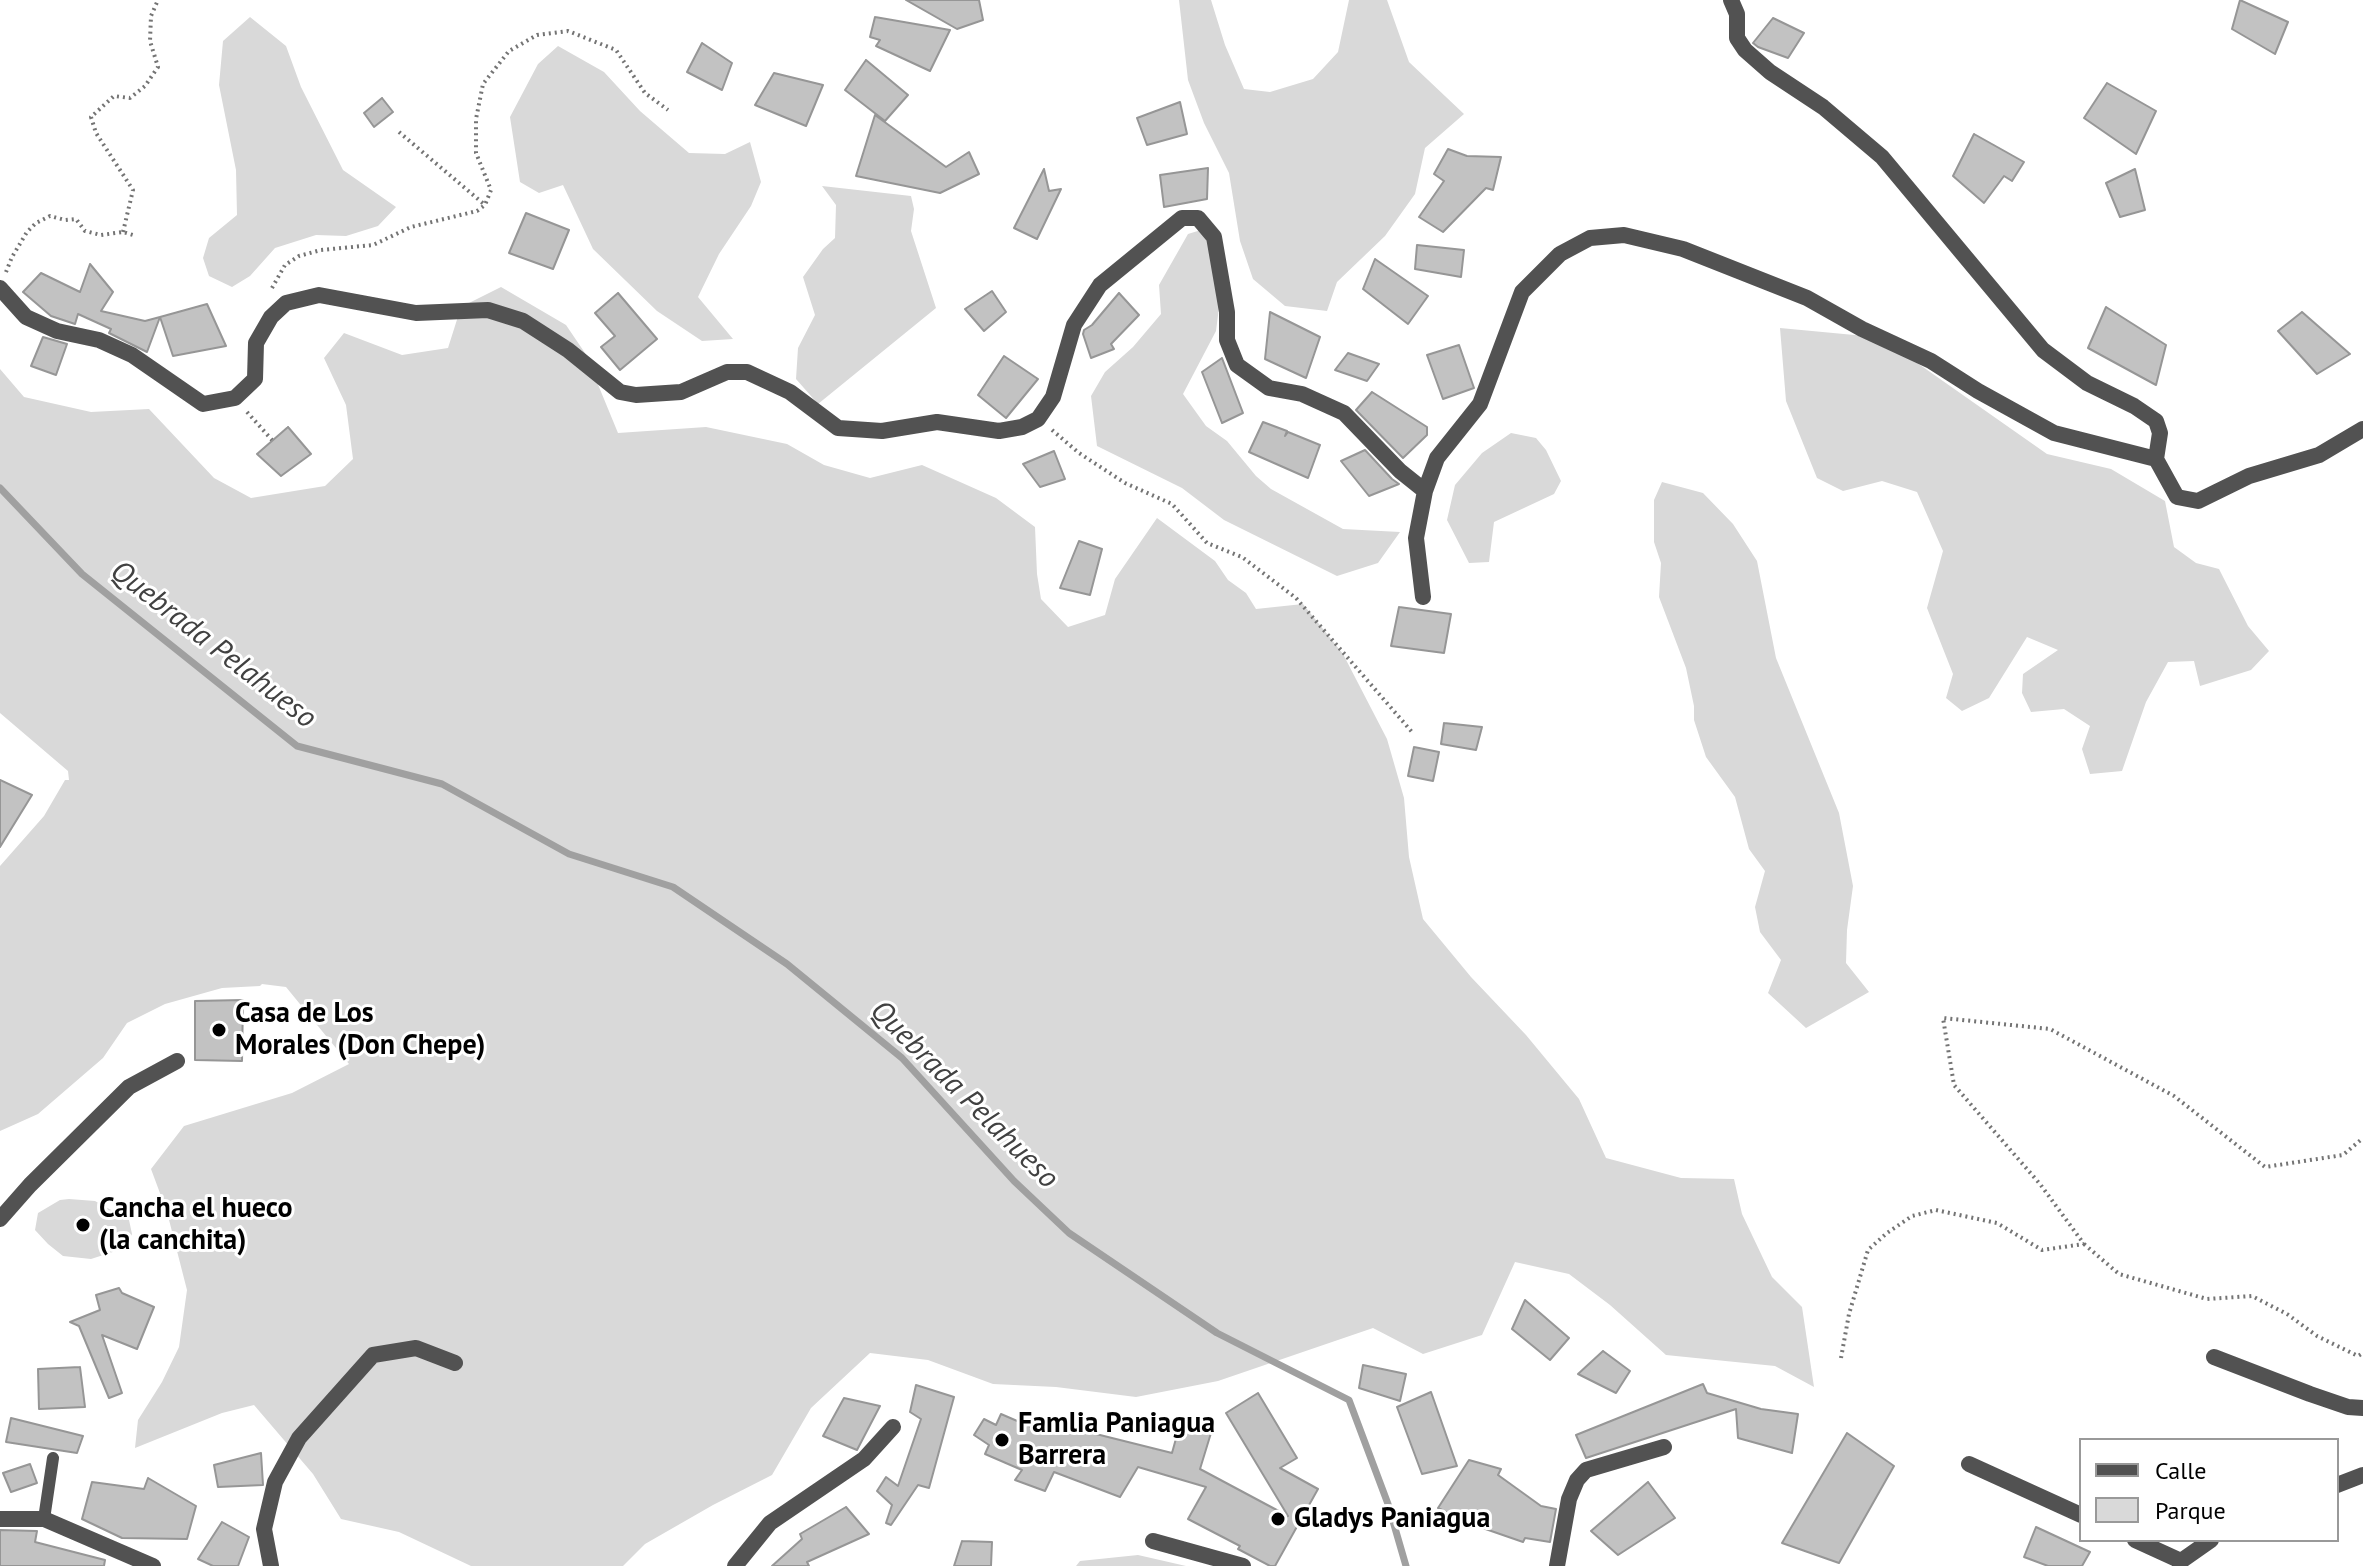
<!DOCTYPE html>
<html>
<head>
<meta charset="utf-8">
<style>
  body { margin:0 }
  #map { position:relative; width:2363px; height:1566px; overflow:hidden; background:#fff; font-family:"PT Sans",sans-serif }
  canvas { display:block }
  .legend { position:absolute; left:2079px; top:1438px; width:260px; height:104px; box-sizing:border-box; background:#fff; border:2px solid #999; margin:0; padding:10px 14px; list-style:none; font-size:24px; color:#000 }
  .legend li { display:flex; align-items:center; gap:16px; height:40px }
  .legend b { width:40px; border:2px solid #999 }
</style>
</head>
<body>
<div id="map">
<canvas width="2363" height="1566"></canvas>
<ul class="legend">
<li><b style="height:10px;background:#525252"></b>Calle</li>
<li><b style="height:22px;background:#d9d9d9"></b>Parque</li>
</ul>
</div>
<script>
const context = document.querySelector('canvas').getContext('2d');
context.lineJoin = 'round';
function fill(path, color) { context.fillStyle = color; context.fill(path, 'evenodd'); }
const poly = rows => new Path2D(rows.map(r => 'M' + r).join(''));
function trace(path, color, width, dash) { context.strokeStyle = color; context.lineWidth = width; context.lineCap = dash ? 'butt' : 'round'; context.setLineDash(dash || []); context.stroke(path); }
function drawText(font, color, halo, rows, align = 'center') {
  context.font = font + ' "PT Sans",sans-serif'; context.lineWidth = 6; context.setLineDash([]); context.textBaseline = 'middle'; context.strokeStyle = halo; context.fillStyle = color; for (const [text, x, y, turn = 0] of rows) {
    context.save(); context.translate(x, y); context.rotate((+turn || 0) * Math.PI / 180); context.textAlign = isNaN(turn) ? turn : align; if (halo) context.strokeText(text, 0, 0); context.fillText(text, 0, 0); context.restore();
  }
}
const green = poly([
  [1179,0,1211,0,1225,45,1244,89,1270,92,1313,79,1338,52,1349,0,1387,0,1409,62,1464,114,1425,148,1415,194,1385,236,1337,282,1327,311,1285,306,1253,279,1240,241,1229,173,1204,123,1188,80],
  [250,17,286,46,301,87,343,170,396,207,378,226,346,236,316,235,275,248,250,276,232,287,209,276,203,258,209,238,237,215,236,170,219,85,223,41],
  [558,46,604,72,640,111,689,153,725,154,750,142,761,182,751,206,719,254,698,297,733,339,702,341,657,311,593,249,563,185,539,193,520,182,510,117,538,64],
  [822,186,911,196,914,209,911,231,936,308,818,404,796,379,798,348,815,315,803,277,823,249,835,238,836,205],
  [1201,230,1216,258,1222,284,1216,331,1183,394,1206,426,1227,441,1256,476,1271,489,1343,529,1400,532,1378,563,1337,576,1224,520,1182,488,1097,446,1091,396,1105,372,1133,347,1161,314,1159,285,1188,234],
  [501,287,566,325,585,353,618,433,706,427,787,444,824,465,870,478,922,465,996,498,1035,527,1037,574,1041,599,1068,627,1105,615,1115,579,1157,518,1215,561,1228,580,1246,593,1256,609,1303,604,1343,654,1387,739,1404,798,1409,857,1423,919,1471,977,1526,1035,1579,1099,1606,1158,1681,1178,1734,1179,1742,1214,1772,1277,1802,1307,1814,1387,1775,1366,1666,1355,1610,1305,1569,1274,1515,1262,1482,1335,1423,1354,1373,1328,1218,1381,1136,1397,1056,1387,993,1384,928,1360,870,1353,811,1408,772,1475,713,1505,645,1544,623,1566,471,1566,399,1532,341,1519,313,1474,254,1405,222,1413,135,1448,138,1420,162,1382,179,1347,187,1290,167,1212,151,1169,184,1126,292,1093,349,1064,286,987,262,984,260,986,222,988,165,1004,127,1023,103,1058,38,1114,0,1131,0,866,44,816,65,780,69,780,68,771,0,713,0,369,24,397,91,412,149,409,214,478,251,498,325,486,353,459,346,405,324,358,344,333,402,355,448,348,461,307],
  [1780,328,1865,336,1903,353,2047,454,2111,469,2165,501,2174,547,2196,563,2219,569,2248,626,2269,651,2251,670,2200,686,2194,661,2168,662,2146,702,2122,771,2090,774,2082,749,2090,726,2064,709,2031,712,2022,693,2023,674,2058,650,2027,637,1989,698,1962,711,1946,698,1953,674,1927,608,1943,551,1917,492,1882,481,1843,491,1817,478,1786,401],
  [1511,433,1536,438,1546,450,1561,481,1554,494,1494,522,1489,562,1469,563,1447,520,1455,485,1482,453],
  [1662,482,1703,493,1733,524,1757,561,1776,658,1839,813,1853,886,1847,930,1846,963,1869,992,1806,1028,1768,993,1781,960,1760,932,1755,907,1765,871,1749,849,1735,797,1706,757,1694,720,1694,706,1686,668,1659,597,1661,563,1654,542,1654,500],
  [69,1199,95,1201,129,1220,132,1234,125,1248,91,1259,63,1256,48,1244,35,1230,38,1213,60,1200],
  [1138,1555,1186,1566,1076,1566,1080,1561]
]);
const stream = poly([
  [0,488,82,574,297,746,442,784,569,854,673,887,787,964,902,1058,1014,1181,1069,1233,1217,1333,1349,1400,1388,1504,1406,1566]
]);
const building = poly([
  [906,0,979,0,983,20,957,29,906,0],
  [2240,0,2288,22,2275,54,2232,29,2240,0],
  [875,17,950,30,930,71,876,46,880,40,870,37,875,17],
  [1773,18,1804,33,1788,58,1758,47,1753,43,1773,18],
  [702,43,732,63,722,90,687,72,702,43],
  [866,60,908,95,885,121,845,90,866,60],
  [774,73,823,85,806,126,755,105,774,73],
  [2107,83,2156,111,2136,154,2084,118,2107,83],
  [382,98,393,112,374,127,364,113,382,98],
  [1180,102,1187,134,1147,145,1137,118,1180,102],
  [875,115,946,167,969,152,979,174,940,193,856,176,875,115],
  [1974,134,2024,162,2012,181,2004,176,1984,203,1953,176,1974,134],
  [1448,149,1467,156,1501,157,1493,190,1486,188,1443,232,1419,217,1444,181,1434,174,1448,149],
  [1208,168,1207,199,1164,207,1160,175,1208,168],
  [1044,169,1049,191,1061,189,1037,239,1014,228,1044,169],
  [2135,169,2145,210,2120,217,2106,183,2135,169],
  [526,213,569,230,553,269,509,253,526,213],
  [1417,245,1464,250,1461,277,1415,269,1417,245],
  [1375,259,1428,296,1408,324,1363,289,1375,259],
  [90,264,113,292,101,311,145,321,160,317,147,352,109,333,111,329,78,314,75,324,51,316,23,292,41,273,80,292,90,264],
  [992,291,1006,312,984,331,965,309,992,291],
  [618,293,657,339,620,370,601,347,615,336,595,313,618,293],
  [1119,293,1139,315,1111,344,1114,349,1091,358,1083,334,1084,330,1092,325,1119,293],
  [207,304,226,346,173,356,160,317,207,304],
  [2106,307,2166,345,2156,385,2088,348,2106,307],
  [1270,312,1320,337,1306,378,1265,359,1270,312],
  [2302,312,2350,354,2317,374,2278,331,2302,312],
  [43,337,67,344,56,375,31,366,43,337],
  [1459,345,1474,388,1443,399,1427,355,1459,345],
  [1348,353,1379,364,1367,381,1335,370,1348,353],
  [1004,356,1038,379,1006,418,978,395,1004,356],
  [1222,358,1243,413,1222,423,1202,372,1222,358],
  [1372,392,1427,427,1427,435,1403,458,1356,410,1372,392],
  [1263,422,1287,431,1285,436,1288,432,1320,445,1308,478,1249,452,1263,422],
  [288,427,311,454,281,476,257,454,288,427],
  [1365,450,1392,479,1399,484,1369,496,1341,461,1365,450],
  [1054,451,1065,479,1040,487,1023,464,1054,451],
  [1079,541,1102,549,1090,595,1060,588,1079,541],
  [1399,607,1451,614,1444,653,1391,646,1399,607],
  [1444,723,1482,727,1476,750,1441,744,1444,723],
  [1414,747,1439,752,1433,781,1408,776,1414,747],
  [0,780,32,795,0,847,0,780],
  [243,1000,242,1061,195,1060,195,1001,243,1000],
  [119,1288,122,1293,154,1307,137,1349,102,1335,122,1393,109,1398,79,1326,70,1322,100,1310,96,1295,119,1288],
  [1525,1300,1569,1338,1550,1360,1512,1329,1525,1300],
  [1603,1351,1630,1371,1616,1393,1578,1374,1603,1351],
  [1363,1365,1406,1374,1400,1401,1359,1388,1363,1365],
  [80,1367,85,1407,39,1409,38,1369,80,1367],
  [1703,1384,1707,1393,1761,1409,1798,1414,1792,1453,1738,1438,1736,1409,1586,1458,1576,1435,1703,1384],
  [916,1385,954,1397,929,1488,918,1485,891,1525,886,1523,892,1505,877,1491,886,1477,898,1486,921,1419,910,1412,916,1385],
  [1431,1392,1457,1466,1422,1474,1397,1407,1431,1392],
  [1258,1393,1297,1458,1280,1468,1318,1489,1275,1566,1270,1566,1238,1549,1240,1546,1188,1519,1206,1487,1138,1467,1120,1497,1054,1472,1045,1491,1015,1480,1022,1470,985,1454,989,1445,974,1435,984,1419,996,1425,1001,1414,1038,1430,1040,1420,1172,1453,1180,1424,1211,1433,1200,1469,1288,1516,1226,1413,1258,1393],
  [844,1398,880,1406,857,1450,823,1436,844,1398],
  [11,1418,83,1436,77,1453,6,1442,11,1418],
  [1847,1433,1894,1466,1839,1563,1782,1543,1847,1433],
  [261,1453,263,1485,218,1487,214,1465,261,1453],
  [1469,1460,1501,1469,1498,1475,1541,1506,1556,1509,1550,1542,1525,1538,1523,1542,1471,1524,1438,1508,1469,1460],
  [30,1464,37,1483,11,1492,3,1473,30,1464],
  [148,1478,196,1506,187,1539,122,1538,82,1519,92,1482,144,1489,148,1478],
  [1648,1482,1675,1518,1618,1555,1591,1531,1648,1482],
  [846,1507,869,1534,807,1562,809,1566,772,1566,802,1539,800,1534,846,1507],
  [222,1522,249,1537,238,1566,213,1566,198,1559,222,1522],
  [2036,1527,2090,1552,2082,1566,2048,1566,2024,1557,2036,1527],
  [0,1530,37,1531,35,1542,105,1560,104,1566,0,1566,0,1530],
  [962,1541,992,1542,991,1566,954,1566,962,1541]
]);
const path = poly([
  [399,132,485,205],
  [123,232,133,190,96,133,91,117,114,96,130,98,145,86,158,67,150,41,151,16,158,0],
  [6,272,12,257,27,232,36,223,50,216,65,220,76,219,85,231,101,235,123,232,133,235],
  [272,288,285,265,299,256,321,250,373,245,411,227,477,211,485,205,491,190,476,153,476,119,483,84,509,51,537,35,568,31,616,50,645,93,668,110],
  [247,412,272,440],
  [1052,430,1079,453,1125,483,1172,504,1207,543,1242,557,1296,598,1412,732],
  [2084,1244,2119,1274,2207,1299,2252,1296,2287,1314,2317,1336,2358,1356,2363,1353],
  [1841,1358,1849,1314,1868,1250,1887,1233,1912,1216,1936,1210,1997,1223,2042,1250,2084,1244,2040,1184,1954,1085,1943,1018,2050,1029,2174,1096,2265,1167,2343,1155,2363,1138]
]);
const service = poly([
  [44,1519,53,1458]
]);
const minor = poly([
  [1731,0,1737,14,1737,38,1745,50,1770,72,1823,107,1882,157,2043,350,2087,383,2134,406,2156,421,2160,433,2156,459],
  [0,288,26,317,57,331,99,340,132,355,203,404,235,398,255,379,256,343,271,317,286,303,319,295,416,313,488,310,523,321,568,350,620,392,636,395,681,392,727,372,747,372,790,392,838,428,882,431,937,422,999,431,1022,427,1038,419,1053,397,1074,325,1100,285,1182,218,1198,218,1214,237,1227,312,1227,340,1237,365,1269,388,1302,394,1344,413,1400,471,1425,491],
  [1423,597,1416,538,1425,491,1437,458,1480,404,1522,292,1560,254,1590,238,1624,235,1683,249,1807,298,1862,329,1931,361,1978,391,2054,433,2156,459,2177,497,2198,501,2249,476,2319,455,2363,429],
  [0,1219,30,1185,129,1087,177,1061],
  [2214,1357,2310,1394,2348,1407,2363,1408],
  [1969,1464,2081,1515],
  [2337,1485,2363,1475],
  [0,1519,44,1519,153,1566],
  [2135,1540,2181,1561],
  [1153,1541,1243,1566],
  [271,1566,264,1529,275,1482,299,1438,373,1355,416,1348,455,1363],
  [735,1566,770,1523,864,1459,893,1427],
  [1557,1566,1569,1499,1577,1480,1586,1470,1664,1447],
  [2180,1566,2181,1561,2211,1540]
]);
const markers = [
  [219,1030,8,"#000"],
  [83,1225,8,"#000"],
  [1002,1440,8,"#000"],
  [1278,1519,8,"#000"]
];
const poiNames = [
  ["Casa de Los",235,1014],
  ["Morales (Don Chepe)",235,1046],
  ["Cancha el hueco",99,1209],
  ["(la canchita)",99,1241],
  ["Famlia Paniagua",1018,1424],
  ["Barrera",1018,1456],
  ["Gladys Paniagua",1294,1519]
];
const waterNames = [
  ["Quebrada Pelahueso",213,645,38],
  ["Quebrada Pelahueso",964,1095,45]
];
fill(green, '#d9d9d9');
trace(stream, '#a0a0a0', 7);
fill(building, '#c2c2c2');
trace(building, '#969696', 2);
trace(path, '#747474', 4, [2, 4]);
trace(service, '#525252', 12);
trace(minor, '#525252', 16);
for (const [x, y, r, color] of markers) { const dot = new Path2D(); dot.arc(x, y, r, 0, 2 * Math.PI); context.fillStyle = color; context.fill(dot); trace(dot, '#fff', 3); }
drawText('bold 28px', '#000', '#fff', poiNames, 'left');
drawText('italic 30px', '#414141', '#fff', waterNames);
</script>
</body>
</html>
